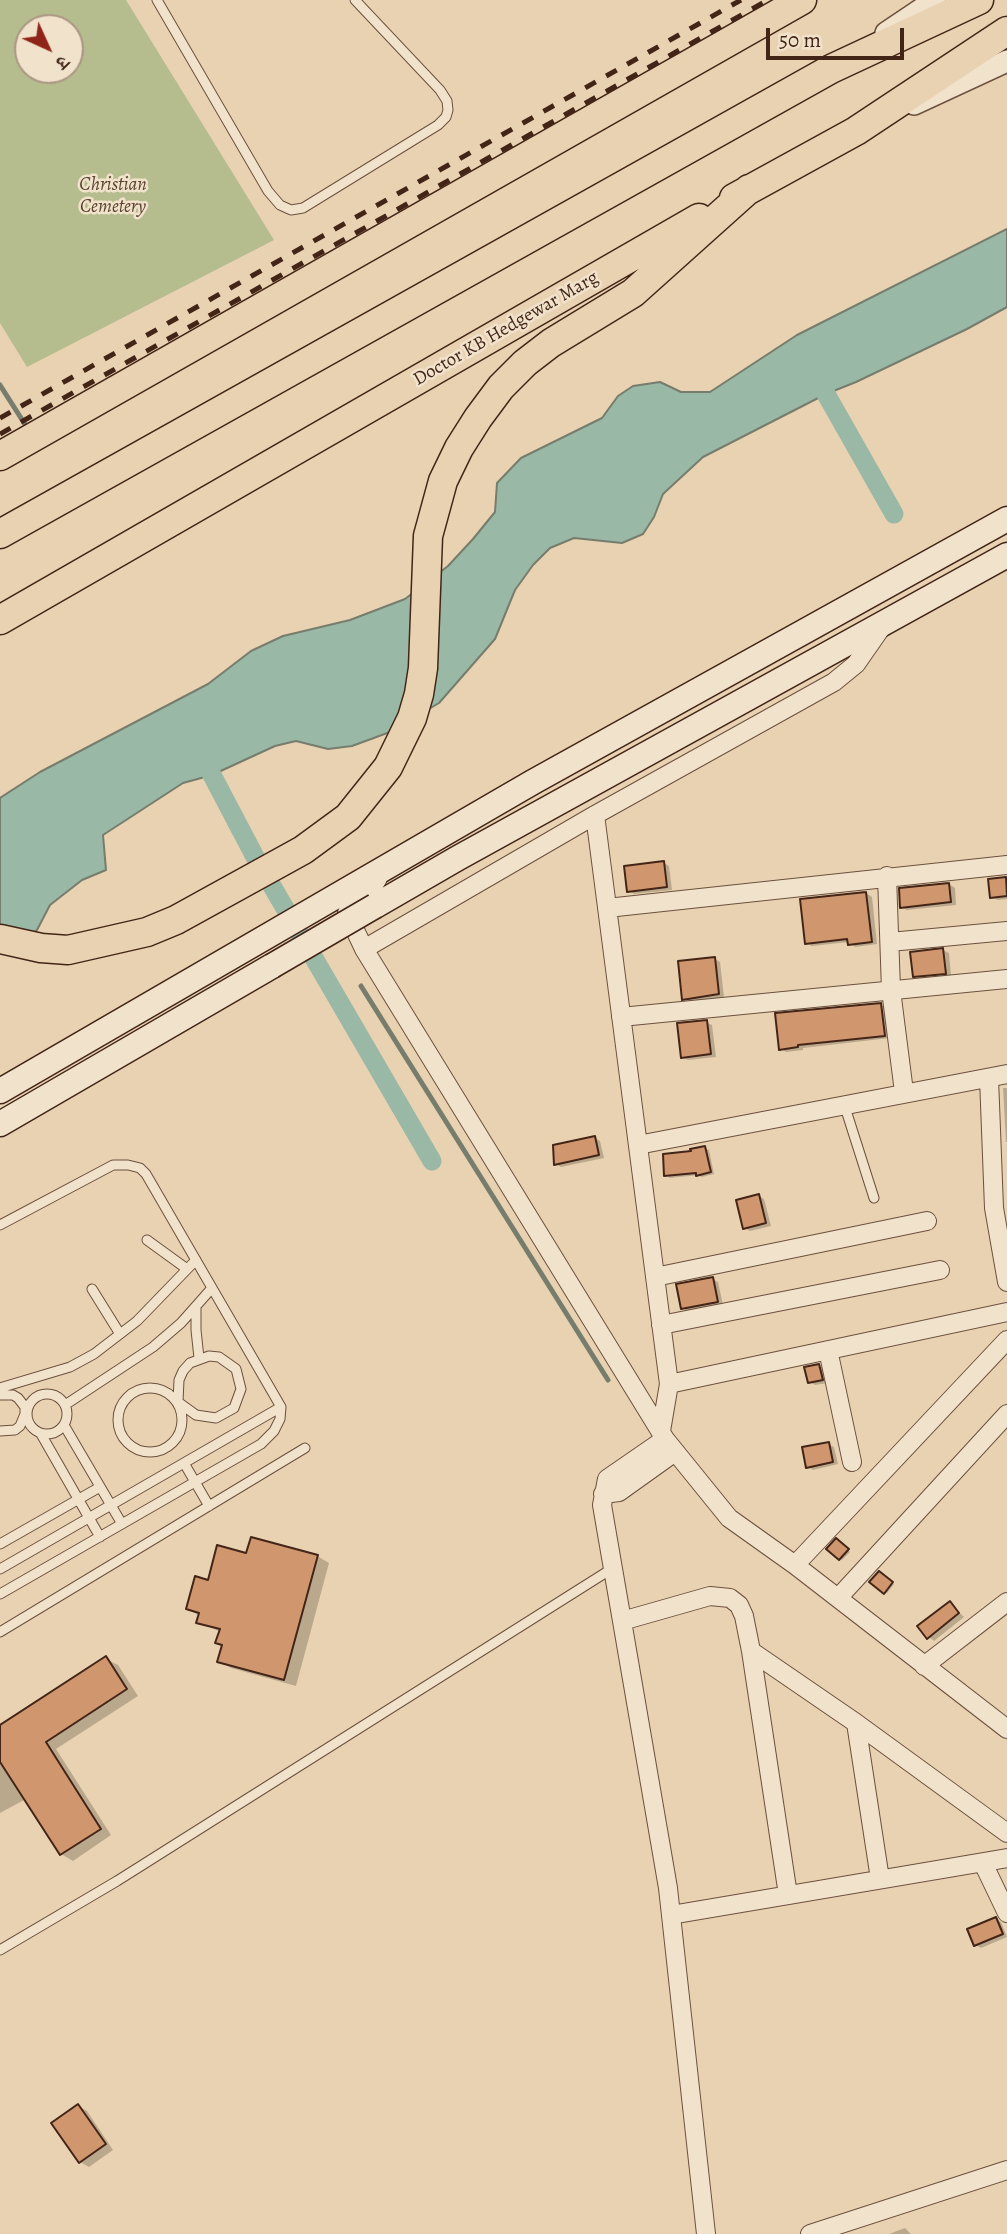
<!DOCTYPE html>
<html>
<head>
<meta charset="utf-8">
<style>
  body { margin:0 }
  #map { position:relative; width:1007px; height:2234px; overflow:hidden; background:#e9d2b1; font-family:Alegreya,"Noto Serif Devanagari",serif }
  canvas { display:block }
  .north { position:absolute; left:14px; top:14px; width:70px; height:70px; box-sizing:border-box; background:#f1e2cc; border:2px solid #ab9684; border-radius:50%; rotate:135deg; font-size:19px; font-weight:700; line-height:28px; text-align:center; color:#432518 }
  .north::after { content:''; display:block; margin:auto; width:24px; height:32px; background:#8f2418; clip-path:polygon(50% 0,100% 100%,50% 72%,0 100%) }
  .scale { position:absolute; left:766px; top:28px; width:138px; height:32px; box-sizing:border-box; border:4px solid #432518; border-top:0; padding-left:9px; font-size:21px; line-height:24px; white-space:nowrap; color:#432518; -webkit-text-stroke:5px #f1e2cc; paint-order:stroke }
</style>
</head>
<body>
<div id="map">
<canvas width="1007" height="2234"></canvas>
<div class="north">उ</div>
<div class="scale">50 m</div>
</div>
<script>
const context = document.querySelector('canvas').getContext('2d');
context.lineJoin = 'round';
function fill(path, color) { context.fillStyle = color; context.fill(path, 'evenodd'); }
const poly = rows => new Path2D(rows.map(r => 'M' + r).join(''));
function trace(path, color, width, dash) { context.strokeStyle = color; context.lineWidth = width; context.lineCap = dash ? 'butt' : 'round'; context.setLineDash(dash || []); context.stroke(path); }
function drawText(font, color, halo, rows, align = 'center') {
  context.font = font + ' Alegreya,serif'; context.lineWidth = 5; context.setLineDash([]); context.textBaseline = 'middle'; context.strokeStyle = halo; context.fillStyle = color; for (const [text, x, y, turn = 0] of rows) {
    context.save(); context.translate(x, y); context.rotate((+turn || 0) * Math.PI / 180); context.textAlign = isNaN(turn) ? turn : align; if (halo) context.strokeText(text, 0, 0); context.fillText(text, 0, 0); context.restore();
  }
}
const green = poly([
  [0,0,126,0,274,240,27,367,0,323],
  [28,28,70,28,70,70,28,70]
]);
const water = poly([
  [1007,229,1007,307,967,329,856,382,826,394,703,457,663,494,654,517,643,534,622,543,574,538,550,548,533,565,515,590,495,639,439,703,390,732,352,746,328,749,296,741,275,746,212,775,183,783,103,835,106,870,82,880,50,905,37,930,0,951,0,798,40,772,208,684,251,651,283,636,350,620,405,599,448,566,473,539,495,512,497,483,521,458,602,418,618,396,633,386,660,382,681,392,710,392,797,335,1007,229]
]);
const shadow = poly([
  [664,863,669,866,672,890,634,894,629,891],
  [1007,877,1007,899,998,900,991,897,989,880],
  [949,884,955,888,956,905,907,910,901,907],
  [866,893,872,897,877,944,855,947,849,942,812,946,807,943],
  [943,950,949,953,951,976,920,979,915,976],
  [715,959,720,962,724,997,690,1002,684,998],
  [881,1005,886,1008,890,1038,803,1048,803,1050,786,1052,781,1049],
  [706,1022,712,1025,716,1057,688,1060,682,1057],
  [1003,1088,1007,1088,1007,1142,1006,1142],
  [595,1138,600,1141,604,1158,561,1167,556,1164],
  [704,1148,709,1150,714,1174,702,1177,698,1175,670,1178,666,1175,693,1153],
  [759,1196,764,1199,771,1226,750,1231,745,1228],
  [712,1279,718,1282,723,1305,688,1312,683,1308],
  [819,1365,825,1369,828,1383,815,1385,810,1382],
  [828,1444,834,1447,838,1464,813,1470,808,1467],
  [838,1542,850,1552,842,1560,829,1549],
  [248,1555,317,1556,329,1563,296,1686,231,1668,219,1661,223,1646,217,1643,221,1632,198,1622,200,1616,188,1609,209,1582],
  [879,1573,894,1584,887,1593,871,1582],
  [950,1603,964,1617,934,1641,929,1637],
  [106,1659,118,1665,138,1696,56,1749,111,1835,73,1861,61,1854,26,1799,0,1813,0,1727],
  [996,1919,1001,1922,1007,1937,981,1948,976,1945],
  [78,2106,87,2111,113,2150,89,2167,80,2162],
  [905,2228,911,2234,889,2234]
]);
const stream = poly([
  [0,385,28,429],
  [361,986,608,1380]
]);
const canal = poly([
  [820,369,826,394,894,514],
  [201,754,254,855,432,1161]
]);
const building = poly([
  [664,861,667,887,627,892,624,866,664,861],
  [1006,877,1007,896,990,898,988,879,1006,877],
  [949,883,951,902,900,908,899,888,949,883],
  [866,892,872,942,848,945,847,939,805,944,800,899,866,892],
  [943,948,946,974,913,977,910,952,943,948],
  [715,957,719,994,682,1000,678,961,715,957],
  [881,1003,885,1036,798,1045,798,1047,779,1050,775,1013,881,1003],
  [707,1020,711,1054,681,1058,677,1023,707,1020],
  [595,1136,599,1155,554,1165,553,1145,595,1136],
  [705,1146,711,1172,696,1176,696,1173,664,1176,663,1154,691,1151,690,1149,705,1146],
  [759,1194,766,1223,743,1229,736,1200,759,1194],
  [713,1277,718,1302,681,1309,676,1284,713,1277],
  [819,1364,823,1380,808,1383,804,1367,819,1364],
  [829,1442,833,1462,806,1468,802,1447,829,1442],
  [251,1537,318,1555,284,1680,217,1662,222,1645,215,1643,220,1629,196,1623,199,1613,186,1609,195,1576,208,1580,217,1545,246,1553,251,1537],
  [836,1538,849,1549,839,1560,826,1549,836,1538],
  [879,1571,893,1582,884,1594,869,1582,879,1571],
  [950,1601,959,1613,927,1639,917,1626,950,1601],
  [106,1656,127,1689,46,1742,101,1829,60,1855,0,1762,0,1725,106,1656],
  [996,1917,1003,1934,974,1946,967,1929,996,1917],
  [78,2104,106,2144,79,2163,51,2123,78,2104]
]);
const service = poly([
  [157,0,268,191,280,205,291,210,303,208,438,125,446,117,448,110,447,101,440,90,355,0],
  [844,1104,874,1198],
  [0,1225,113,1165,128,1165,140,1168,146,1174,281,1407,280,1419,274,1431,261,1444,0,1594],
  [147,1240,187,1269],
  [92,1289,120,1334],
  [196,1306,196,1330,199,1358],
  [209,1356,219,1357,236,1369,241,1389,234,1408,216,1418,196,1415,178,1402,179,1380,183,1371,190,1363,209,1356],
  [0,1388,70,1367,94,1354,137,1321,196,1260],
  '118 1420a32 32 0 1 1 64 0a32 32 0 1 1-64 0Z',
  '27 1414a20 20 0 1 1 40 0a20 20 0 1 1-40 0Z',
  [0,1395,13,1395,18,1398,25,1407,25,1414,20,1426,15,1430,0,1431],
  [65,1405,153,1347,181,1323,212,1288],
  [64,1425,122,1524],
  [41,1434,100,1537],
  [184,1463,209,1506],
  [0,1544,100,1487],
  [0,1569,281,1407],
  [0,1632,305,1448],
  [0,1950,117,1881,613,1568]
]);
const minor = poly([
  [595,815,669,1384,661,1431],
  [887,876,891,990,904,1092],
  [378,878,372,888,351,905,347,913,364,949,665,1439,729,1518,795,1565,1007,1729],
  [607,908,1007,865],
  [890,942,1007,931],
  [364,949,595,815,834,682,856,664,881,628],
  [621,1017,1007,979],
  [989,1078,994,1208,1007,1282],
  [638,1145,1007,1074],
  [655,1277,927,1221],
  [661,1325,940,1270],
  [828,1350,852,1462],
  [669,1384,1007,1312],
  [665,1439,607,1479,602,1505,668,1888,706,2234],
  [603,1494,619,1492,675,1452],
  [795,1565,1007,1340],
  [838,1598,1007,1414],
  [622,1621,710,1596,730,1598,739,1605,744,1616,751,1651,856,1723,1007,1833],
  [751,1651,788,1895],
  [924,1666,1007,1602],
  [856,1723,880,1879],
  [983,1863,1007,1913],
  [671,1915,1007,1858],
  [810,2234,1007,2170]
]);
const tertiary = poly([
  [886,33,935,0],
  [914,104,1007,61]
]);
const secondary = poly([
  [375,906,458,858,1007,555],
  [0,1091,533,782,1007,519],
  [0,1124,272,966]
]);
const trunk = poly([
  [734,198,856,131,1007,31],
  [0,456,802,0],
  [0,534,831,69,979,0],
  [0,620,699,218],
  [0,939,41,948,68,950,147,932,176,920,303,850,348,817,388,767,412,718,419,694,423,668,428,536,443,481,459,448,478,418,501,387,525,363,551,343,633,293,749,189]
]);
const rail = poly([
  [0,418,741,0],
  [0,434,768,0]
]);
const secondaryBridge = poly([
  [272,966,375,906]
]);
const parkNames = [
  ["Christian",113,185],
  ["Cemetery",113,207]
];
const streetNames = [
  ["Doctor KB Hedgewar Marg",506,329,-30]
];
fill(green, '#b5bc8d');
fill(water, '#99b8a6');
trace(water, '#777d6d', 2);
fill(shadow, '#0003');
trace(stream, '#777d6d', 5);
trace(canal, '#99b8a6', 19);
fill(building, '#d0966e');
trace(building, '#432518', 2);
trace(service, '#6c503e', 11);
trace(minor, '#6c503e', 20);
trace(tertiary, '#6c503e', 24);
trace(secondary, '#432518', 27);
trace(trunk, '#432518', 31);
trace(service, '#f1e2cc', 9);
trace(minor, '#f1e2cc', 18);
trace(tertiary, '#f1e2cc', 21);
trace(secondary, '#f1e2cc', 24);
trace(trunk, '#e9d2b1', 28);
trace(rail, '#432518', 5, [12, 12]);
trace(secondaryBridge, '#432518', 27, []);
trace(secondaryBridge, '#f1e2cc', 24);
drawText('italic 19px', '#5a432f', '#f1e2cc', parkNames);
drawText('19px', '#432518', '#f1e2cc', streetNames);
</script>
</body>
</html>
